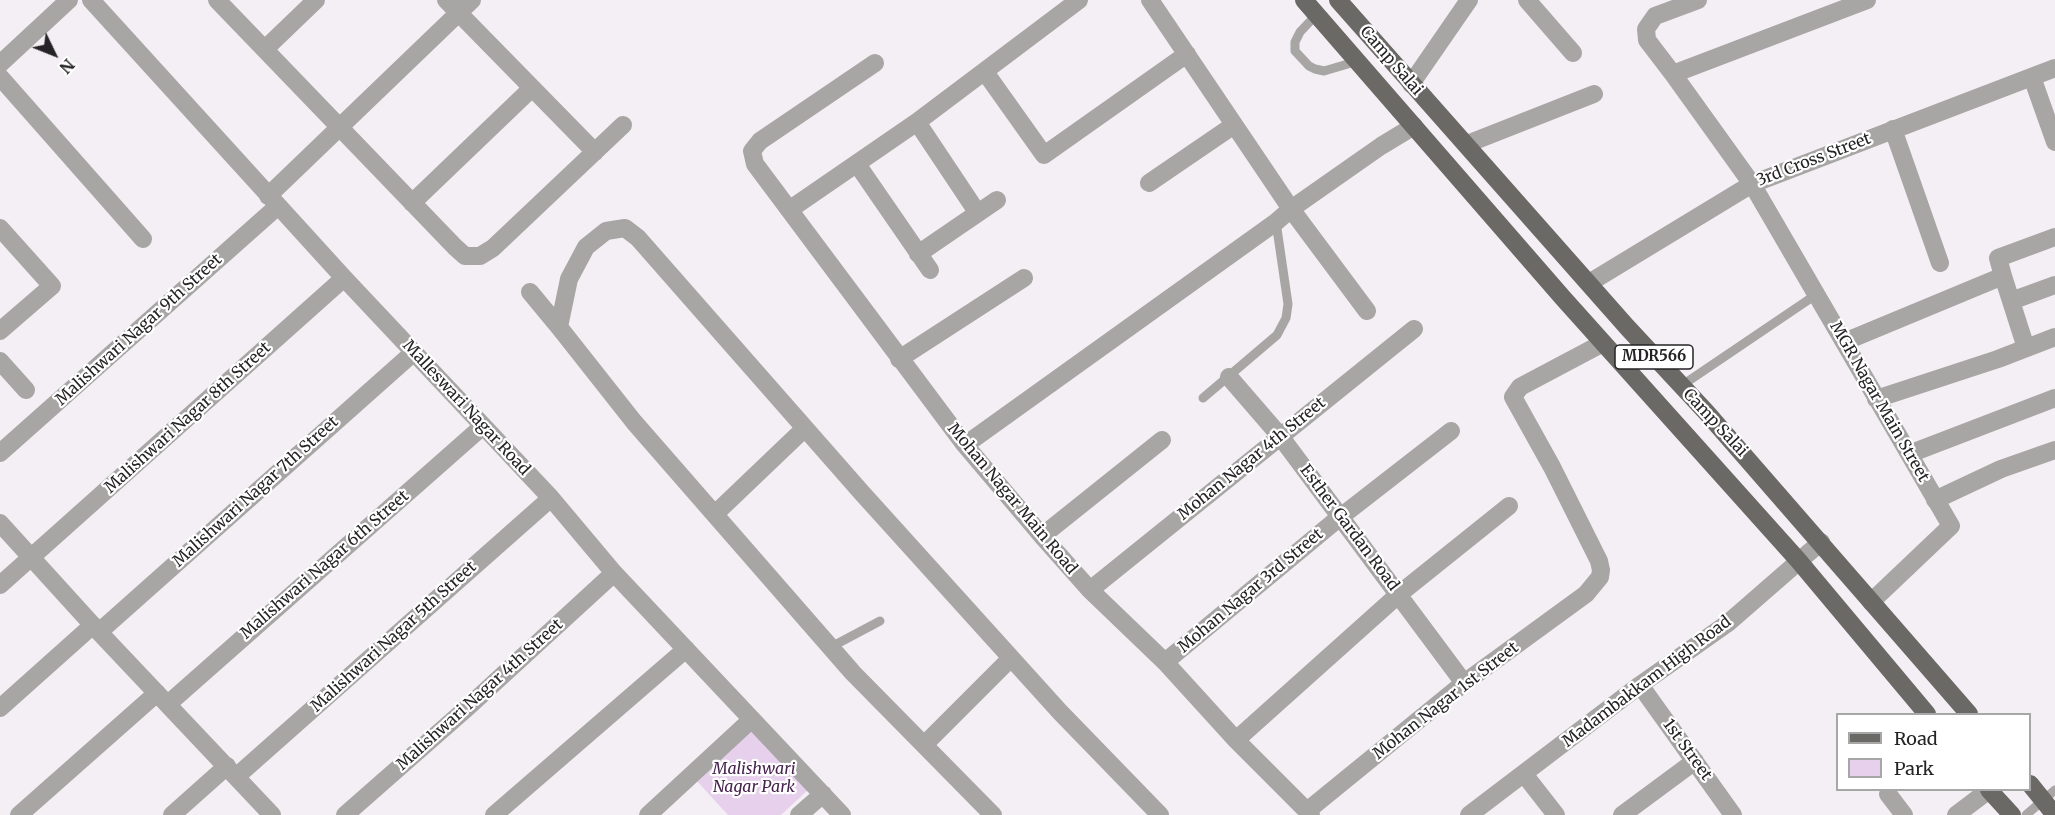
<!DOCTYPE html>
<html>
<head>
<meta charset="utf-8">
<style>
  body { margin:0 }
  #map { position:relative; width:2055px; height:815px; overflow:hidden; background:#f3eff4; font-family:Merriweather,serif }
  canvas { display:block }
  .legend { position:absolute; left:1836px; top:713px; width:195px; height:78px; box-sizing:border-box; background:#fff; border:2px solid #a8a7a8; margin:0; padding:8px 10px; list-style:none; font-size:18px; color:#252325 }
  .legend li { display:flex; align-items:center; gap:12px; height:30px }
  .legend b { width:30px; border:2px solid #a8a7a8 }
  .north { position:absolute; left:24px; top:24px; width:60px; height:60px; -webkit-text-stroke:4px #fff; paint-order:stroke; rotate:133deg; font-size:16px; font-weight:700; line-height:24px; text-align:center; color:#252325 }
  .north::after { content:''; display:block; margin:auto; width:21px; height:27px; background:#252325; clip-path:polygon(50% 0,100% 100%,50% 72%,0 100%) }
</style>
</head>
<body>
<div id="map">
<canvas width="2055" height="815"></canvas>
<ul class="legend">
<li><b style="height:8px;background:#6a6965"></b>Road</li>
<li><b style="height:16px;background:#e7d0eb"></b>Park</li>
</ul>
<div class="north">N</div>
</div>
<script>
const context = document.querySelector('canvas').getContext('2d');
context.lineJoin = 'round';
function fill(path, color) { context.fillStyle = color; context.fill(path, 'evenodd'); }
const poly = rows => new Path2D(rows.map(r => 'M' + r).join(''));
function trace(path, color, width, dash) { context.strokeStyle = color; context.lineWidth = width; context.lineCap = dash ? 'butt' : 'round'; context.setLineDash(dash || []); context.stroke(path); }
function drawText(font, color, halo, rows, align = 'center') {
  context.font = font + ' Merriweather,serif'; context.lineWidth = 4.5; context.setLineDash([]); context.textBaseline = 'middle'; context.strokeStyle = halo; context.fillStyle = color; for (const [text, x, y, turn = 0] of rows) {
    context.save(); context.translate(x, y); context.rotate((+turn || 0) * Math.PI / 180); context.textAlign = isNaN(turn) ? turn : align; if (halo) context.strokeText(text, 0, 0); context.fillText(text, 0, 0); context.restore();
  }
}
const green = poly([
  [757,725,809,789,781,815,728,815,696,780]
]);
const lane = poly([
  [1317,14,1300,32,1295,42,1295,51,1309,66,1315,69,1324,71,1358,61],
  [1681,386,1817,294],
  [1203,398,1277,335,1286,318,1288,304,1276,222],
  [831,647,880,621],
  [2026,815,2055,790]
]);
const street = poly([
  [91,0,344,278,551,498,614,573,842,815],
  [217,0,455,247,465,256,480,256,493,248,623,125],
  [446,0,595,152],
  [1150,0,1291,209,1367,311],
  [1527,0,1573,53],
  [1867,0,1673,74,1752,184,1951,526,1871,602],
  [265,49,316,0],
  [875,63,760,141,752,151,755,164,965,445,1042,536,1090,590,1165,662,1236,740,1311,815],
  [0,64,69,0],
  [985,72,1044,155,1187,54],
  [1673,74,1647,40,1646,29,1655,16,1698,0],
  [0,77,143,239],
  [2032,77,2055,142],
  [1411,84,1469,0],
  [917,122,977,212],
  [1893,129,1940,263],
  [1467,144,1594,94],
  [857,164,930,270],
  [1149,183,1234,125],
  [268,196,472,0],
  [412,203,532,88],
  [789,210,917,122,1079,0],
  [0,228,52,286,0,331],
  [918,254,997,200],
  [2003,276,2026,348],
  [1589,283,1752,184,2055,68],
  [530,292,559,327],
  [2011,301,2055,285],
  [1844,342,2003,276,1998,258,2055,237],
  [899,359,1024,278],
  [0,361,26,390],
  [1229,377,1280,436,1464,683],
  [1876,399,1998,359,2055,337],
  [965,445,1276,222,1291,209,1381,146,1414,126],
  [0,453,278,206],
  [1909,454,2055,398],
  [1935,500,2001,469,2055,450],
  [716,513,805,428],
  [0,523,99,632,272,815],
  [1042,536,1162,440],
  [0,585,344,278],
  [1090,590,1414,329],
  [99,632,414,352],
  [1165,662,1334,522,1451,431],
  [1640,685,1733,815],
  [168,704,483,426],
  [0,708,93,625],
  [1236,740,1398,595,1509,506],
  [924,745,1011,658],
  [1524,774,1556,815],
  [237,776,551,498],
  [1888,794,1904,815],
  [1307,811,1464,683,1586,594,1600,577,1601,570,1599,561,1552,467,1513,397,1520,387,1603,343],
  [19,815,157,693],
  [172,815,227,766],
  [345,815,468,707,614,573],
  [494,815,686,649],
  [648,815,752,719],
  [799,815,823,794],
  [993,815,853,673,634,422,559,327,569,279,586,247,606,231,625,228,638,238,862,493,1060,712,1160,815],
  [1469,815,1640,685,1728,623,1821,542],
  [1622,815,1695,761],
  [1956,815,1989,790]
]);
const primary = poly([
  [1304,0,1563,298,1798,560,1927,714],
  [1338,0,1627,327,1707,413,1969,714],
  [2030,784,2055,815],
  [1989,790,2012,815]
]);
const shields = [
  [1654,357,78]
];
const shieldNames = [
  ["MDR566",1654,357]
];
const streetNames = [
  ["Camp Salai",1391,61,49],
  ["3rd Cross Street",1814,160,-21],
  ["Malishwari Nagar 9th Street",139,330,-42],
  ["MGR Nagar Main Street",1879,402,60],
  ["Malleswari Nagar Road",466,408,47],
  ["Malishwari Nagar 8th Street",188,418,-42],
  ["Camp Salai",1715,423,47],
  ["Mohan Nagar 4th Street",1252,459,-39],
  ["Malishwari Nagar 7th Street",256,492,-42],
  ["Mohan Nagar Main Road",1012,499,50],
  ["Esther Gardan Road",1349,528,53],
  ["Malishwari Nagar 6th Street",325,565,-41],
  ["Mohan Nagar 3rd Street",1251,591,-40],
  ["Malishwari Nagar 5th Street",394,637,-42],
  ["Madambakkam High Road",1647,682,-37],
  ["Malishwari Nagar 4th Street",480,695,-42],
  ["Mohan Nagar 1st Street",1446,701,-38],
  ["1st Street",1687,750,54]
];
const parkNames = [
  ["Malishwari",754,769],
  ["Nagar Park",754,787]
];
fill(green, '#e7d0eb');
trace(lane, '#a7a6a4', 9);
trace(street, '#a7a6a4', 18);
trace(primary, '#6a6965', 18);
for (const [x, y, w] of shields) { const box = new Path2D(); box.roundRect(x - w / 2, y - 12, w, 24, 4.5); context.fillStyle = '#fff'; context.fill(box); trace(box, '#252325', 1.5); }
drawText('bold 15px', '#252325', null, shieldNames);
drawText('16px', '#252325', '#fff', streetNames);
drawText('italic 16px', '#46224d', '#fff', parkNames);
</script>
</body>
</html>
